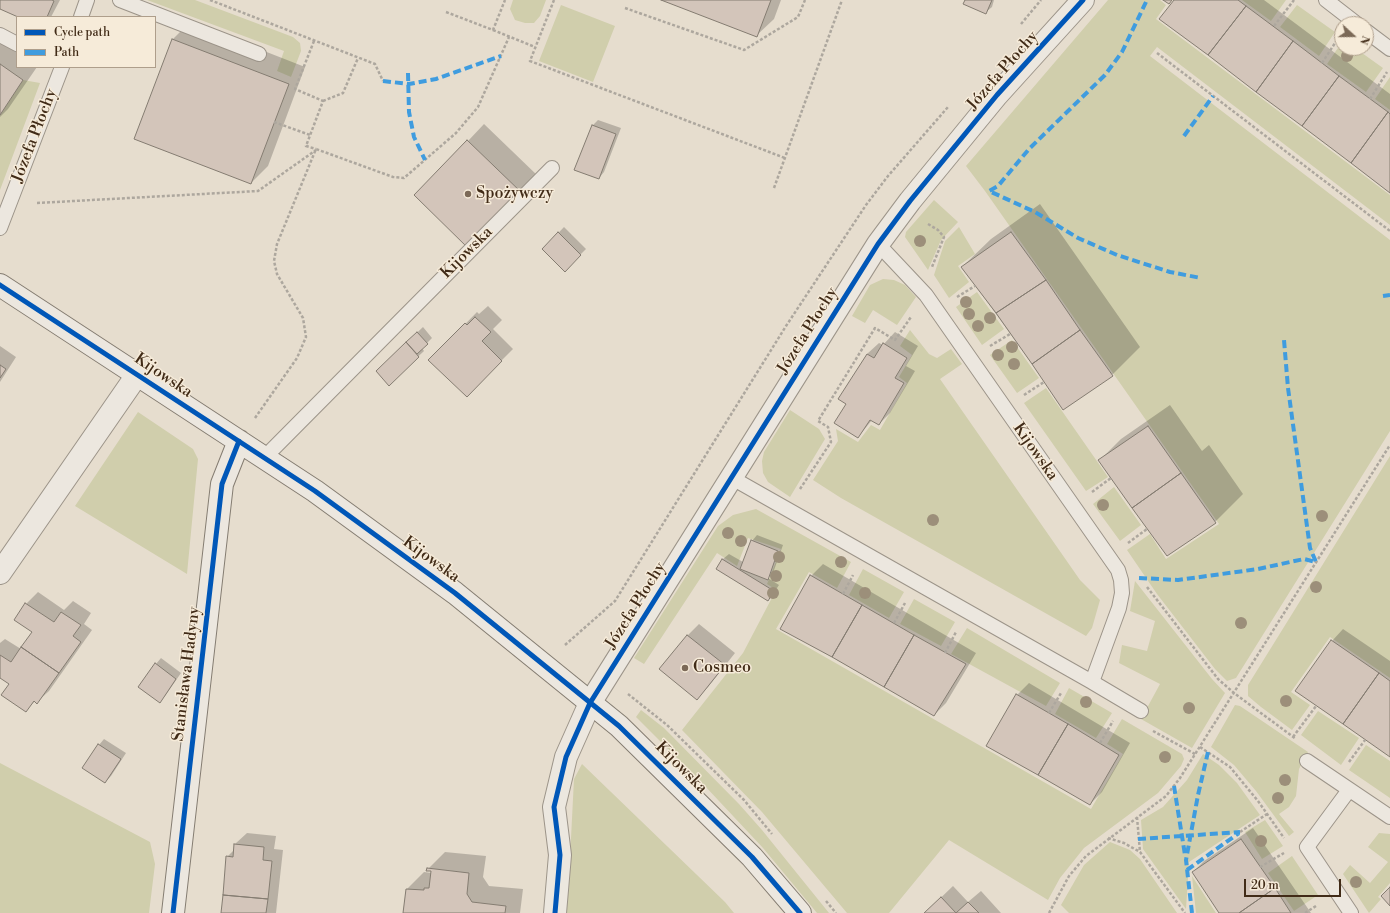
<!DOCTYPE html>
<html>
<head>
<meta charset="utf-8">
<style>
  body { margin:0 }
  #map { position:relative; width:1390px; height:913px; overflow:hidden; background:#e6ddce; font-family:"Libre Bodoni",serif }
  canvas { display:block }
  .legend { position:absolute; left:16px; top:16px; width:140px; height:52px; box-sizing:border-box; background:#f6ebd9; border:1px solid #ae9e8b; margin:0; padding:5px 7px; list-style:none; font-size:12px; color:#412b17 }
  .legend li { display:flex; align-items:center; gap:8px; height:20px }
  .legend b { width:20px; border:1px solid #ae9e8b }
  .north { position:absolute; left:1334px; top:16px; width:40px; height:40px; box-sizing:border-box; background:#f6ebd9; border:1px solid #ae9e8b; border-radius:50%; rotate:111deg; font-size:11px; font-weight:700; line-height:16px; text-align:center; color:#412b17 }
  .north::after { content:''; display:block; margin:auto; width:14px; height:18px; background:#7b6957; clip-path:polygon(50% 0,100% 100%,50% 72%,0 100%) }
  .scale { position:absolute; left:1244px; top:879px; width:97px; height:18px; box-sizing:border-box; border:2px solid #412b17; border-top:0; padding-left:5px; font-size:12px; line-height:14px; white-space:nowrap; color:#412b17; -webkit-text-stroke:3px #f6ebd9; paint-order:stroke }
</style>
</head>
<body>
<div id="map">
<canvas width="1390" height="913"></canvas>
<ul class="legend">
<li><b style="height:5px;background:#0057b8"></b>Cycle path</li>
<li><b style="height:5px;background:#3f9cdf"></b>Path</li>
</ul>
<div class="north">N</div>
<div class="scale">20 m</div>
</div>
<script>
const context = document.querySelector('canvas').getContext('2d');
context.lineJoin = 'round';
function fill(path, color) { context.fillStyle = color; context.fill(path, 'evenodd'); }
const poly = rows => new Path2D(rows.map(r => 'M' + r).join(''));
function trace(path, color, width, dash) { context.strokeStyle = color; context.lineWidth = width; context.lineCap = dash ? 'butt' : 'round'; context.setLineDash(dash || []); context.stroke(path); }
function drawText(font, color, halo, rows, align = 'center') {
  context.font = font + ' "Libre Bodoni",serif'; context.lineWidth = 3; context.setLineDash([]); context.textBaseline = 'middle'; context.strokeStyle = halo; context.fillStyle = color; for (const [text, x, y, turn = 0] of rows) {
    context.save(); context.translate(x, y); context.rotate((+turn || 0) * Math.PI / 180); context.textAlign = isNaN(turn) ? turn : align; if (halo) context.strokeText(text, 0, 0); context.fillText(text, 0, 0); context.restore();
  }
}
const green = poly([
  [147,0,195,0,293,37,300,43,301,51,291,77,277,71,284,51],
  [513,0,546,0,540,16,534,23,525,23,515,20,510,9],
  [1108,0,1160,0,1166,5,1156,19,1390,195,1390,225,1157,47,1150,56,1390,240,1390,431,1236,678,1227,681,1215,669,1157,594,1127,550,1150,534,1166,559,1219,524,985,191,966,166],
  [1242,0,1286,0,1271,21],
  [561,5,615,26,593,82,539,61],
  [1297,5,1335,32,1319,56,1280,27],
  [1342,42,1342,48,1355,48,1383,68,1366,92,1327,64],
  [1390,77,1390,110,1375,99],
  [23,80,40,83,0,190,0,115],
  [934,200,958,222,941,240,928,270,905,237,906,232],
  [959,227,975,254,958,266,969,282,949,298,934,275,945,241],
  [883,279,894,280,905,285,916,297,897,325,873,310,865,323,852,316,870,285],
  [977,292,1004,329,982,345,956,307],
  [910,330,929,354,937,358,951,349,962,364,940,379,1080,580,1100,600,1092,628,1086,636,841,498,813,480,838,441,836,429,858,442,871,425,880,430,907,383,899,377,912,355,900,346],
  [1012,340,1039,378,1017,393,990,355],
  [1046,388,1108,477,1086,491,1024,403],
  [790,410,819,429,825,439,790,497,768,482,763,473,762,461,764,452],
  [138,412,193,449,198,459,187,574,75,506],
  [1390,456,1390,678,1330,637,1291,692,1310,705,1292,730,1261,707,1248,696,1248,685],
  [1114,487,1141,525,1120,541,1093,504],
  [756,509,851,562,837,588,809,572,776,629,1091,809,1123,754,1107,744,1122,719,1182,754,1184,759,1181,766,1158,793,1084,848,1060,878,1048,900,949,840,889,913,847,913,762,812,682,730,743,653,776,590,767,584,781,549,748,538,737,566,717,553,644,664,634,658,718,526,733,515],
  [863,569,904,592,889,618,849,595],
  [1135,581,1212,679,1225,693,1192,748,1141,719,1160,684,1119,663,1122,645,1147,651,1155,621,1130,611],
  [914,599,955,622,941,646,900,624],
  [967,628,1060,683,1046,706,951,654],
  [1069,688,1112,713,1096,738,1055,714],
  [1235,705,1240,706,1308,752,1299,769,1296,796,1289,807,1279,814,1294,832,1289,836,1256,791,1234,765,1211,747],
  [641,710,664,728,739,804,762,830,829,913,817,913,763,848,704,785,636,717],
  [1318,711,1359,738,1341,765,1301,735],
  [1366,745,1390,761,1390,798,1349,770],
  [1203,754,1219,765,1237,783,1260,815,1189,862,1186,909,1143,849,1141,820,1163,807,1187,780],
  [0,763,150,842,155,864,149,913,0,913],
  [582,764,725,902,734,913,565,913,570,858,574,779],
  [1265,820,1283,846,1262,859,1245,832],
  [1379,833,1390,834,1390,883,1378,897,1381,899,1369,913,1343,874,1350,865,1370,883,1388,862,1368,847],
  [1110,842,1130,850,1140,859,1177,913,1069,913,1061,905,1084,865],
  [1292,856,1318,895,1294,911,1268,873],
  [1192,876,1216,913,1196,913]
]);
const shadow = poly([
  [0,0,60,0,51,17,20,17,0,8],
  [663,0,781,0,774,19,757,35],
  [966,0,994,0,992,7,986,12],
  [1175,0,1264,0,1390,94,1390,191],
  [190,22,305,67,268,166,251,183,135,138,173,39],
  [0,36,17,48,17,67,37,67,8,109,0,117],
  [598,120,621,128,604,172,599,178,593,125],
  [484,124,539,177,486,230,468,141],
  [1040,204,1140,347,1112,375,1064,408,962,267,991,239],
  [564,227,586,249,565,270,543,249],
  [488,306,502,320,493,329,513,349,467,395,430,360,477,312,479,314],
  [423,327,432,338,422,348,424,351,389,384,377,371],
  [895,332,918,346,906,366,915,371,890,413,879,424,872,420,858,437,847,404,840,399,867,354,879,343,883,345],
  [0,346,16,357,0,382],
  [1170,405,1202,451,1209,445,1243,494,1215,522,1100,460,1121,439],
  [757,535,783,545,773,573,768,578,779,585,773,594,768,599,718,568,723,559,729,554,743,562,752,541],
  [823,564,976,653,946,703,934,715,781,628,811,576],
  [38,592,64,610,73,601,91,613,84,624,92,630,49,691,37,702,35,701,26,710,11,684,0,677,0,643,5,639,21,649,33,632,26,604],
  [699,624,735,653,708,687,697,699,660,669,688,635],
  [1343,629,1390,661,1390,755,1332,641],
  [161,658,181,673,165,696,160,701,156,664],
  [1029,683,1130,743,1102,792,1090,804,987,746,1017,695],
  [104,739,126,753,111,776,105,782,99,745],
  [1253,828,1311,913,1220,913,1193,872,1204,861],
  [247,833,276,836,274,849,283,850,276,913,222,913,227,857,235,849,235,844],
  [445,852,486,856,483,877,489,886,523,889,520,913,405,913,407,889,424,872,432,873,432,870,428,869],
  [953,886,968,902,981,891,1001,913,925,913]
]);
const building = poly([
  [0,0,52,0,54,1,47,17,18,17,0,9,0,0],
  [661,0,771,0,757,37,661,0],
  [965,0,992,0,986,14,963,4,965,0],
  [1163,0,1172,0,1169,4,1163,0],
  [1174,0,1238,0,1246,6,1208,55,1159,19,1174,0],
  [1246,6,1293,41,1256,92,1208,55,1246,6],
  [172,39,289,84,251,184,134,139,172,39],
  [1293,41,1339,76,1302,126,1256,92,1293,41],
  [0,64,23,80,0,115,0,64],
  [1339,76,1388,112,1351,163,1302,126,1339,76],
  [1388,112,1390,114,1390,193,1351,163,1388,112],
  [592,125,616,134,599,179,574,170,592,125],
  [467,140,523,194,469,249,414,195,467,140],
  [558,232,581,255,565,272,542,249,558,232],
  [1011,232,1046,280,996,313,961,267,1011,232],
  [1046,280,1080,330,1032,364,996,313,1046,280],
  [475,317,491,332,482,341,502,361,467,397,428,360,465,323,467,325,475,317],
  [1080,330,1113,376,1063,410,1032,364,1080,330],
  [417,332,428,344,417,354,406,342,417,332],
  [406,342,419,357,389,386,376,371,406,342],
  [883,343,907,358,895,378,904,383,879,425,870,420,858,438,834,423,846,404,838,399,867,354,874,358,883,343],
  [0,365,6,369,0,378,0,365],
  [1148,426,1181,473,1132,508,1098,460,1148,426],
  [1181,473,1216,523,1167,556,1132,508,1181,473],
  [751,540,778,551,768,580,740,569,751,540],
  [722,559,774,591,768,601,716,569,722,559],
  [810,575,862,605,832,657,780,629,810,575],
  [25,603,54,622,61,612,81,625,73,636,81,642,59,673,21,647,32,632,14,620,25,603],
  [862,605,914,635,884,687,832,657,862,605],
  [687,635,725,665,697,700,659,669,687,635],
  [914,635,966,664,934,716,884,687,914,635],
  [1331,640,1379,673,1343,724,1295,691,1331,640],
  [21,647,59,673,37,704,34,701,26,712,1,695,9,684,0,678,0,655,11,662,21,647],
  [155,663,176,679,160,703,138,687,155,663],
  [1379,673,1390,681,1390,757,1343,724,1379,673],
  [1016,694,1068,724,1038,775,986,746,1016,694],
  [1068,724,1119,755,1090,805,1038,775,1068,724],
  [98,744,121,759,105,783,82,768,98,744],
  [1241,839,1275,888,1239,913,1219,913,1192,872,1241,839],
  [234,844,264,847,263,860,272,861,268,899,223,895,226,856,233,857,234,844],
  [427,868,469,873,467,894,472,902,506,906,505,913,403,913,406,889,424,890,424,888,429,888,431,871,426,871,427,868],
  [1390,887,1390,906,1381,896,1390,887],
  [1275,888,1291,913,1239,913,1275,888],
  [223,895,268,899,266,913,221,913,223,895],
  [941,897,956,913,968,902,979,913,924,913,941,897]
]);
const path = poly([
  [210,0,375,64,383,81],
  [554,0,530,61,785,158],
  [625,8,744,50,798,17,805,0],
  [446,12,493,30,505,0],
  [1021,24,1041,0],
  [1274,26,1294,0],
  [493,30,535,47],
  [314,41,295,89,323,101,306,146,316,149],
  [1157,53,1390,231],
  [1322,63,1337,40],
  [1370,99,1387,72],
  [323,101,343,93,358,58],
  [274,122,310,135],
  [774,188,842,0],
  [37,203,258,191,316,150],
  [928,224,938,230,944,237,932,267],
  [957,297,975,286],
  [990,346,1010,334],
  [1024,395,1044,382],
  [255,418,297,358,306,337,303,318,277,274,274,261,277,244,316,149,393,177,404,178,456,133,478,107,509,37],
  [800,489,831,442,828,427,818,421,875,328,895,340,911,317],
  [1092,492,1111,478],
  [1128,543,1147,529],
  [1147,587,1218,679,1234,693,1296,739],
  [843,594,853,575],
  [894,623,905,603],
  [565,645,615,601,786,326,866,205,888,176,948,107],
  [945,653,956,632],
  [628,694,667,725,744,800,772,834],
  [1049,713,1061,693],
  [1153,731,1195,754],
  [1293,737,1316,706],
  [1100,743,1113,721],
  [1200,747,1230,767,1258,801,1284,838],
  [1349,762,1365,740],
  [1137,817,1140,852],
  [1240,832,1267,814],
  [1108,838,1124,843,1140,852,1185,913],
  [1260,867,1284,853],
  [826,901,836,913],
  [1049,913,1069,876,1086,856,1166,796,1180,778,1390,445],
  [1305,913,1316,906]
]);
const lane = poly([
  [120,0,259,54],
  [1326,0,1357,24],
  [81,17,87,0],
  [1366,31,1390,49],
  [0,35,17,44],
  [0,228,62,67],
  [264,458,552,168],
  [732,478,1092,682,1119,608,1122,593,1121,580,1118,570,926,295,878,244],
  [1092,682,1141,711],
  [1307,761,1390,817],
  [1349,790,1307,847,1351,913]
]);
const street = poly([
  [0,573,137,375],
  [555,913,560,855,554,807,566,757,590,703,878,244,910,201,997,95,1083,0]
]);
const secondary = poly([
  [0,285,315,491,455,593,619,726,752,857,800,913],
  [173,913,222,484,239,441]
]);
const quiet = poly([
  [1146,2,1122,52,1105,75,1029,149,998,186,989,191,1035,212,1078,238,1117,255,1170,272,1201,278],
  [408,73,409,112,414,137,425,160],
  [383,81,409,84,436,79,501,56],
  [1184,136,1213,96],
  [1383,296,1390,295],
  [1139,578,1178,580,1258,569,1304,559,1316,562,1310,548,1288,388,1284,340],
  [1174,786,1185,855],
  [1138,839,1240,832],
  [1187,870,1239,833],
  [1192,913,1186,860,1198,795,1208,752]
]);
const cycleway = poly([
  [0,285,315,491,455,593,619,726,752,857,800,913],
  [173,913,222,484,239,441],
  [555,913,560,855,554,807,566,757,590,703,878,244,910,201,997,95,1083,0]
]);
const trees = [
  [1347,56],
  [920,241],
  [966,302],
  [969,314],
  [990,318],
  [978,326],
  [1012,347],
  [998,355],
  [1014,364],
  [1103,505],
  [1322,516],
  [933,520],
  [728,533],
  [741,541],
  [779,557],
  [841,562],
  [776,576],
  [1316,587],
  [773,593],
  [865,593],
  [1241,623],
  [1286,701],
  [1086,702],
  [1189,708],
  [1165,757],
  [1285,780],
  [1278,798],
  [1261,841],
  [1356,882]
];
const markers = [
  [468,194,4,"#7b6957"],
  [685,668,4,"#7b6957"]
];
const streetNames = [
  ["Józefa Płochy",1003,71,-49],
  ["Józefa Płochy",35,136,-69],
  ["Kijowska",467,253,-45],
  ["Józefa Płochy",808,331,-58],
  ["Kijowska",163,376,34],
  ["Kijowska",1035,452,55],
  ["Kijowska",431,560,36],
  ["Józefa Płochy",636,606,-58],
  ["Stanisława Hadyny",187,674,-83],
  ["Kijowska",681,768,45]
];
const poiNames = [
  ["Spożywczy",476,194],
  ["Cosmeo",693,668]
];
fill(green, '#d0ceac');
fill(shadow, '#0003');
fill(building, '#d3c5ba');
trace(building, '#847c71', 1);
trace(lane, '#9c9489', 16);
trace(street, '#9c9489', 24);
trace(secondary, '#847c71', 24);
trace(path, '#ada79e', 2.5, [3, 2]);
trace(lane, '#ece7df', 14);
trace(street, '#ece7df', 22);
trace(secondary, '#ece7df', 22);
trace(quiet, '#3f9cdf', 4, [8, 4]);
trace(cycleway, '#0057b8', 5);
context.fillStyle = '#9c8f7a';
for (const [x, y] of trees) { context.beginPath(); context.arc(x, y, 6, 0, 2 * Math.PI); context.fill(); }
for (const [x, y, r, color] of markers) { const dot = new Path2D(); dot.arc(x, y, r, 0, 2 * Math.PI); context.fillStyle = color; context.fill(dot); trace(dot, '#f6ebd9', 1.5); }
drawText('16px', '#412b17', '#f6ebd9', streetNames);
drawText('16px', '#412b17', '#f6ebd9', poiNames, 'left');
</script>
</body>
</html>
